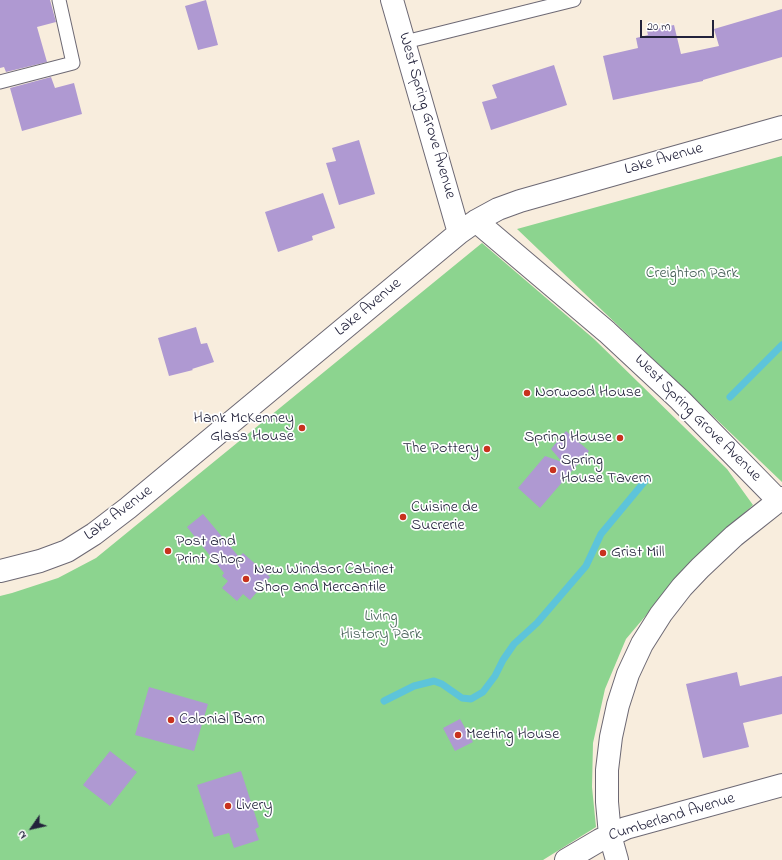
<!DOCTYPE html>
<html>
<head>
<meta charset="utf-8">
<style>
  body { margin:0 }
  #map { position:relative; width:782px; height:860px; overflow:hidden; background:#f8eddd; font-family:"Indie Flower",sans-serif }
  canvas { display:block }
  .north { position:absolute; left:12px; top:808px; width:40px; height:40px; -webkit-text-stroke:3px #fff; paint-order:stroke; rotate:236deg; font-size:11px; font-weight:700; line-height:16px; text-align:center; color:#22223b }
  .north::after { content:''; display:block; margin:auto; width:14px; height:18px; background:#22223b; clip-path:polygon(50% 0,100% 100%,50% 72%,0 100%) }
  .scale { position:absolute; left:640px; top:20px; width:74px; height:18px; box-sizing:border-box; border:2px solid #22223b; border-top:0; padding-left:5px; font-size:12px; line-height:14px; white-space:nowrap; color:#22223b; -webkit-text-stroke:3px #fff; paint-order:stroke }
</style>
</head>
<body>
<div id="map">
<canvas width="782" height="860"></canvas>
<div class="north">N</div>
<div class="scale">20 m</div>
</div>
<script>
const context = document.querySelector('canvas').getContext('2d');
context.lineJoin = 'round';
function fill(path, color) { context.fillStyle = color; context.fill(path, 'evenodd'); }
const poly = rows => new Path2D(rows.map(r => 'M' + r).join(''));
function trace(path, color, width, dash) { context.strokeStyle = color; context.lineWidth = width; context.lineCap = dash ? 'butt' : 'round'; context.setLineDash(dash || []); context.stroke(path); }
function drawText(font, color, halo, rows, align = 'center') {
  context.font = font + ' "Indie Flower",sans-serif'; context.lineWidth = 3.5; context.setLineDash([]); context.textBaseline = 'middle'; context.strokeStyle = halo; context.fillStyle = color; for (const [text, x, y, turn = 0] of rows) {
    context.save(); context.translate(x, y); context.rotate((+turn || 0) * Math.PI / 180); context.textAlign = isNaN(turn) ? turn : align; if (halo) context.strokeText(text, 0, 0); context.fillText(text, 0, 0); context.restore();
  }
}
const green = poly([
  [782,156,782,482,517,229],
  [482,243,594,339,727,469,753,505,692,561,626,639,605,689,593,743,592,787,596,827,543,860,0,860,0,596,12,593,58,578,96,558]
]);
const stream = poly([
  [730,397,782,345],
  [384,701,414,686,434,681,442,684,462,698,471,699,483,692,495,676,503,660,514,644,537,623,586,566,601,534,645,481]
]);
const building = poly([
  [0,0,50,0,56,22,37,27,47,62,6,72,4,67,0,68],
  [206,0,218,45,198,50,185,6],
  [782,9,782,57,703,80,703,81,613,100,603,56,638,48,636,38,648,35,647,31,674,25,681,54,719,46,714,29],
  [554,65,567,105,491,130,482,102,497,98,492,85],
  [51,77,55,88,74,83,82,114,22,131,10,88],
  [359,140,375,194,339,205,326,163,336,161,332,148],
  [323,193,335,228,312,236,313,240,278,252,265,212],
  [196,327,201,344,207,343,214,362,192,369,193,370,169,376,158,338],
  [566,431,589,451,540,508,518,488,545,456,562,462,551,449],
  [203,514,239,557,243,553,270,577,250,600,243,594,237,601,222,588,228,581,222,576,224,573,187,527],
  [737,672,740,686,782,676,782,714,743,723,749,747,703,758,686,684],
  [149,687,208,704,194,751,135,735],
  [460,719,473,742,455,751,443,728],
  [110,751,137,772,110,806,83,785],
  [241,771,259,827,255,829,259,840,234,848,229,833,214,837,197,785]
]);
const lane = poly([
  [405,42,574,0],
  [0,82,73,63,59,0]
]);
const street = poly([
  [392,0,459,233],
  [476,221,607,332,680,400,778,500],
  [0,571,40,561,67,551,94,534,128,508,459,233,476,221,498,209,520,201,672,158,782,127],
  [566,860,600,840,626,828,782,785],
  [617,860,610,835,607,802,607,770,611,737,618,705,628,674,642,644,661,614,682,587,700,568,734,536,782,498]
]);
const markers = [
  [527,393,4,"#c8321e"],
  [302,428,4,"#c8321e"],
  [620,438,4,"#c8321e"],
  [487,449,4,"#c8321e"],
  [553,470,4,"#c8321e"],
  [403,517,4,"#c8321e"],
  [168,551,4,"#c8321e"],
  [603,553,4,"#c8321e"],
  [246,579,4,"#c8321e"],
  [171,720,4,"#c8321e"],
  [458,735,4,"#c8321e"],
  [228,806,4,"#c8321e"]
];
const streetNames = [
  ["West Spring Grove Avenue",426,116,74],
  ["Lake Avenue",664,160,-16],
  ["Lake Avenue",369,308,-40],
  ["West Spring Grove Avenue",697,419,45],
  ["Lake Avenue",119,514,-37],
  ["Cumberland Avenue",672,818,-17]
];
const parkNames = [
  ["Creighton Park",692,274],
  ["Living",381,617],
  ["History Park",381,635]
];
const poiNames = [
  ["Norwood House",535,393],
  ["Hank McKenney",294,419,"right"],
  ["Glass House",294,437,"right"],
  ["Spring House",612,438,"right"],
  ["The Pottery",479,449,"right"],
  ["Spring",561,461],
  ["House Tavern",561,479],
  ["Cuisine de",411,508],
  ["Sucrerie",411,526],
  ["Post and",176,542],
  ["Print Shop",176,560],
  ["Grist Mill",611,553],
  ["New Windsor Cabinet",254,570],
  ["Shop and Mercantile",254,588],
  ["Colonial Barn",179,720],
  ["Meeting House",466,735],
  ["Livery",236,806]
];
fill(green, '#8cd48f');
trace(stream, '#5dc4da', 7);
fill(building, '#af99d2');
trace(lane, '#6d6974', 15);
trace(street, '#6d6974', 24);
trace(lane, '#fff', 13);
trace(street, '#fff', 22);
for (const [x, y, r, color] of markers) { const dot = new Path2D(); dot.arc(x, y, r, 0, 2 * Math.PI); context.fillStyle = color; context.fill(dot); trace(dot, '#fff', 1.5); }
drawText('16px', '#22223b', '#fff', streetNames);
drawText('16px', '#476058', '#fff', parkNames);
drawText('16px', '#22223b', '#fff', poiNames, 'left');
</script>
</body>
</html>
